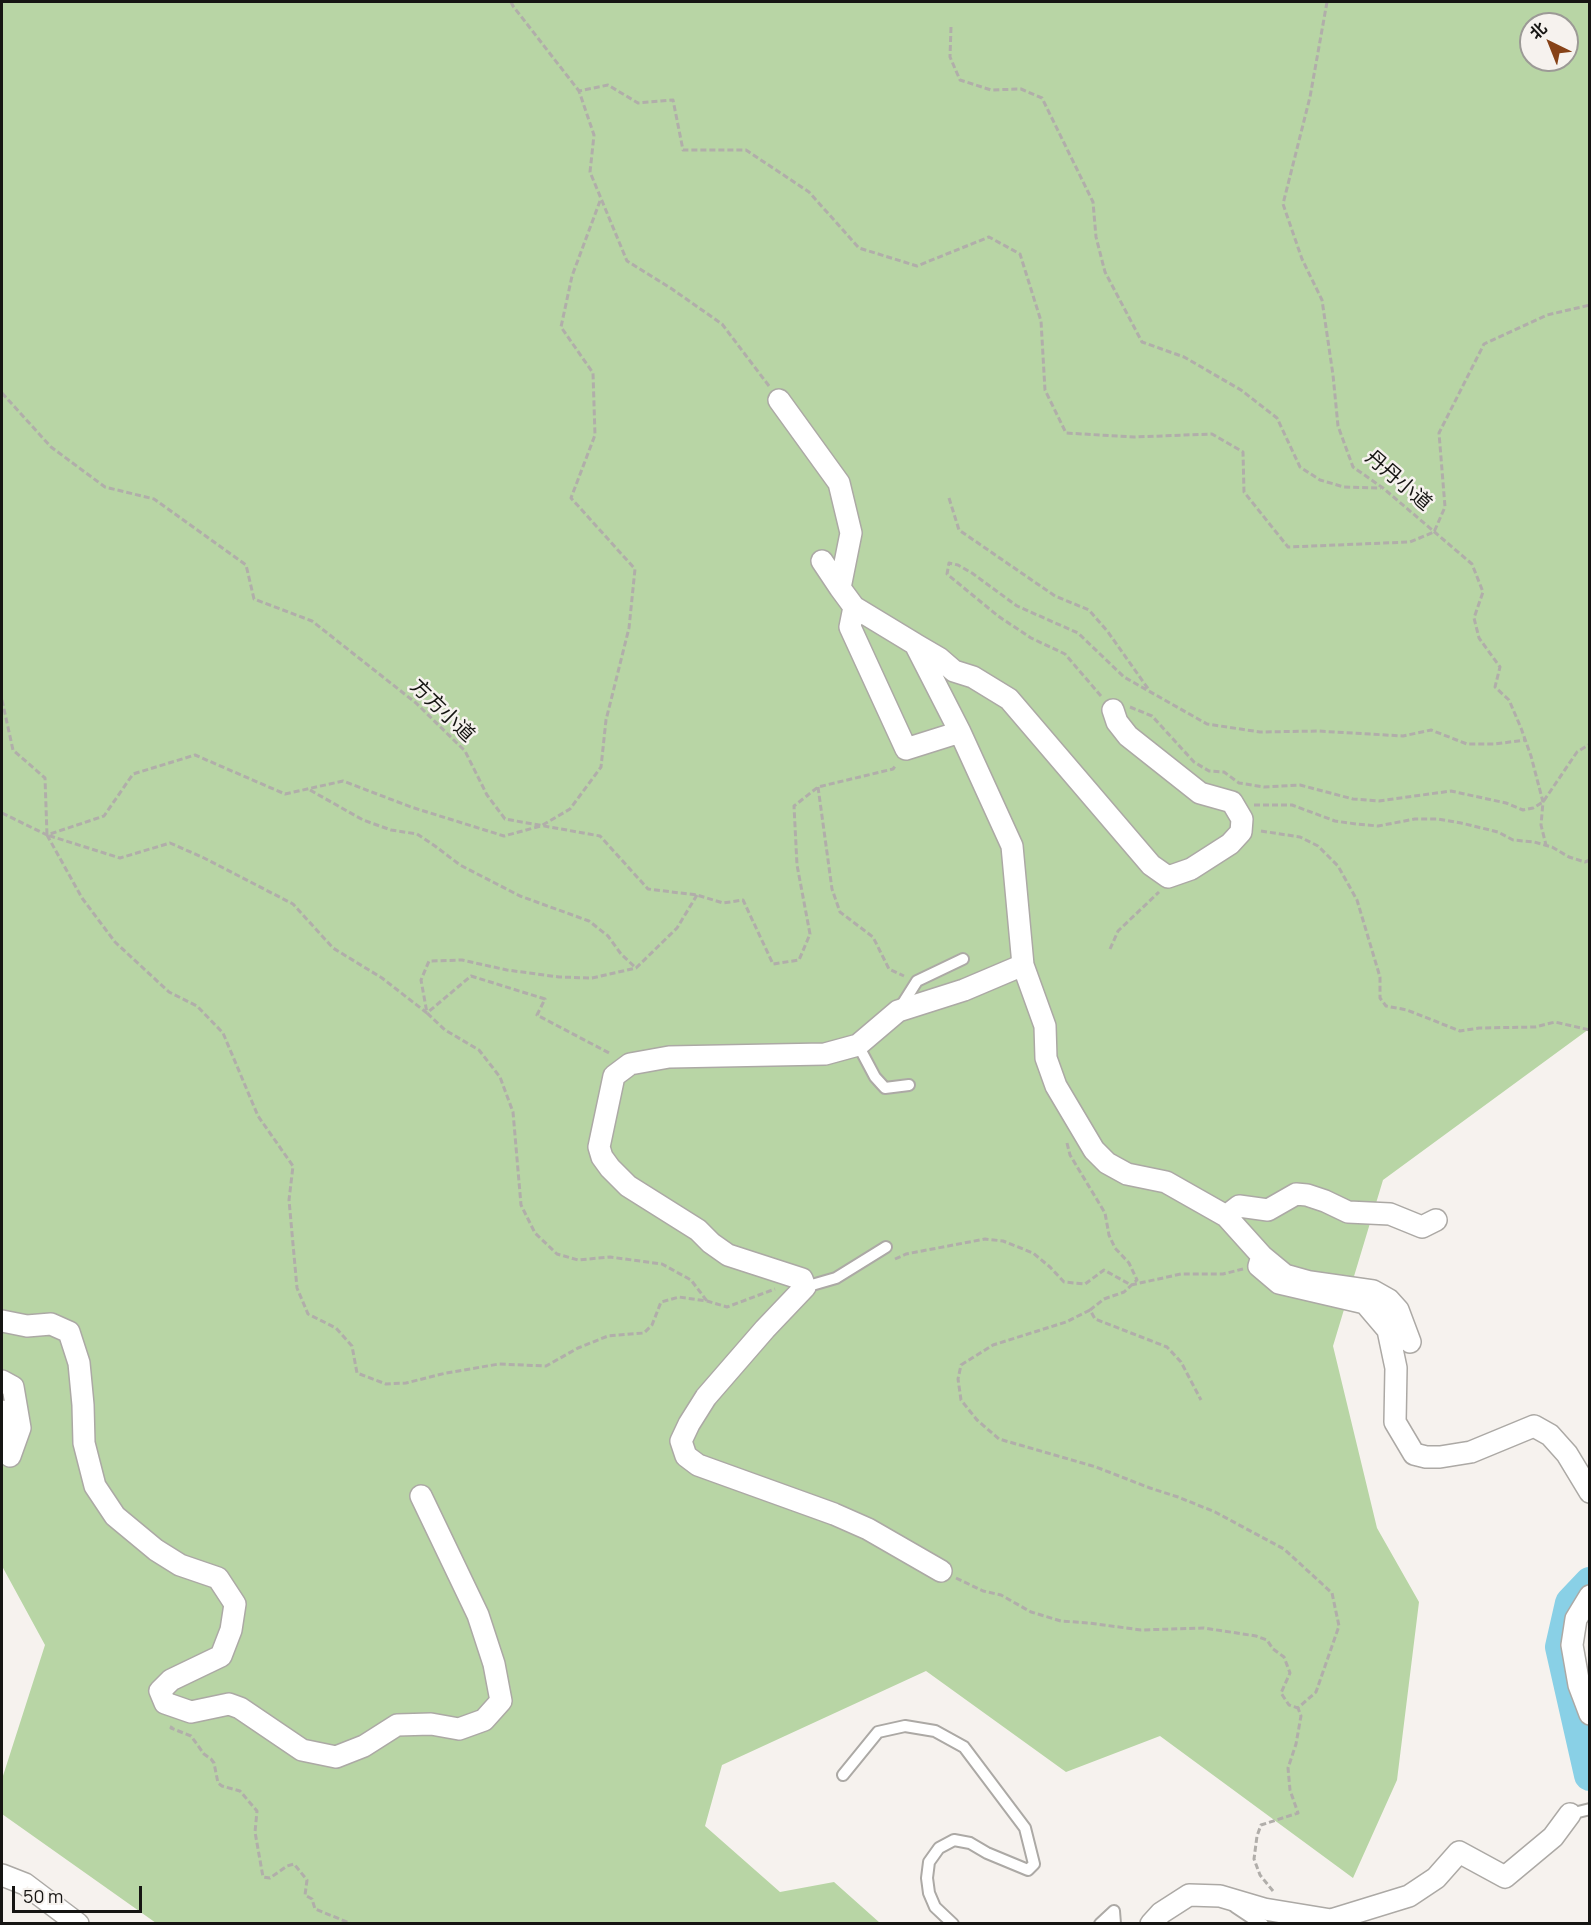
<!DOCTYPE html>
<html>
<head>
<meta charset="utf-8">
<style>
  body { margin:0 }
  #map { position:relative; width:1591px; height:1925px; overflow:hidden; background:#f6f2ee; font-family:Manrope,"Noto Sans SC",sans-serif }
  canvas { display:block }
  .frame { position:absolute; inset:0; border:3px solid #161513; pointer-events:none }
  .north { position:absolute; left:1519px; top:12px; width:60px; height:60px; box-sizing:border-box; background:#f6f2ee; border:2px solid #9c9a96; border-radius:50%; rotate:317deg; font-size:16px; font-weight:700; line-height:24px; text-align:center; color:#161513 }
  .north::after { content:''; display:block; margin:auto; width:21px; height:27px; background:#864217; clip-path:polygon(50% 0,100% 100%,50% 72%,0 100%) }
  .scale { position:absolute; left:12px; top:1886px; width:130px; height:27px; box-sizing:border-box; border:3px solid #161513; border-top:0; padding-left:8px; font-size:18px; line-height:21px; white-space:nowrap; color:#161513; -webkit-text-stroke:4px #f6f2ee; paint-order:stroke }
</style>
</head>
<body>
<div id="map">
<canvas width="1591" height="1925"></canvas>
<div class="frame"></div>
<div class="north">北</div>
<div class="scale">50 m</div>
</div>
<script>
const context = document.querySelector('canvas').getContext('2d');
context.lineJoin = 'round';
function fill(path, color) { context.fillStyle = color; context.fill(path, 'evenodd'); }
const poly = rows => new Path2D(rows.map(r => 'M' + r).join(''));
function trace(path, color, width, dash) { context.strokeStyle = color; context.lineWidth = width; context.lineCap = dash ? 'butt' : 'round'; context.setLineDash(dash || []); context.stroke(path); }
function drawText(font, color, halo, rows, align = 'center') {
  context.font = font + ' Manrope,"Noto Sans SC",sans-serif'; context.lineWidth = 5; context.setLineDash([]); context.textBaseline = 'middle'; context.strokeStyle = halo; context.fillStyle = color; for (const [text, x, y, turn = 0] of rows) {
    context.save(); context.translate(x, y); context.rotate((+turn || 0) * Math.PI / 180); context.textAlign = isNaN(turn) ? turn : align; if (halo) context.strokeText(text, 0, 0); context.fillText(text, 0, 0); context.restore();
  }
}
const green = poly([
  [2,2,1589,2,1589,1029,1383,1180,1333,1346,1377,1528,1419,1602,1397,1780,1353,1878,1160,1736,1066,1772,926,1671,722,1765,705,1826,780,1892,834,1882,880,1923,156,1923,2,1814,2,1779,45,1645,2,1566],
  [1531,24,1567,24,1567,60,1531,60]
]);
const river = poly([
  [1590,1583,1571,1603,1561,1647,1590,1775]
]);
const path = poly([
  [511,2,513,6,579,91],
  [1327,2,1310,97,1283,204,1302,259,1322,300,1333,375,1338,426,1353,467,1383,488,1472,564,1483,592,1474,618,1479,638,1500,667,1495,687,1509,700,1521,728,1531,756,1543,802,1541,825,1546,845],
  [951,27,950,57,960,80,991,90,1021,89,1042,98,1093,202,1096,237,1105,272,1142,342,1184,357,1241,390,1277,418,1300,467,1320,480,1344,487,1381,488],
  [769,386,722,324,672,289,627,261,590,172,594,135,579,91,608,85,638,103,673,100,683,150,746,150,809,192,859,248,917,266,989,237,1020,254,1041,321,1045,390,1066,433,1134,437,1212,434,1243,452,1244,492,1288,547,1410,542,1434,532,1445,507,1439,433,1484,344,1547,315,1590,305],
  [2,393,51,447,105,487,154,499,246,565,254,599,312,621,416,703,465,751,487,795,505,819,600,836,648,889,697,895,723,903,743,900,773,964,799,960,810,934,797,865,794,806,818,787,893,769,896,765],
  [949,498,959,530,1055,596,1089,610,1108,632,1149,690],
  [1101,696,1065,654,1031,638,998,616,947,574,949,563,958,565,972,573,1017,606,1078,633,1124,677,1207,724,1260,732,1318,731,1403,736,1431,730,1467,744,1495,744,1525,740],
  [2,700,13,750,45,778,47,835,120,858,170,843,204,858,293,904,333,948,382,978,427,1013,471,976,545,999,537,1015,611,1054],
  [1130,707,1152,716,1194,762,1209,771,1224,772,1239,783,1264,787,1300,785,1353,799,1379,801,1451,791,1506,803,1523,810,1533,808,1543,802,1577,752,1590,744],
  [818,787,832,889,840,912,873,937,889,969,904,976],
  [310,790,363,820,391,830,417,834,435,846,460,865,520,896,589,921,608,936,621,954,636,968],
  [1254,805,1292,805,1335,821,1356,824,1378,826,1415,819,1438,819,1461,823,1498,832,1513,840,1534,842,1552,847,1569,857,1585,862,1590,860],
  [2,813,47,835,104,816,133,774,195,755,285,794,343,781,411,807,504,836,541,826,570,809,601,767,606,720,629,628,635,569,571,498,595,435,593,373,561,327,572,276,600,201],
  [1261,831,1300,837,1318,846,1338,866,1357,900,1380,977,1380,998,1386,1006,1407,1010,1460,1031,1479,1028,1535,1027,1555,1022,1590,1030],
  [47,835,82,898,115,942,169,992,197,1006,223,1033,258,1116,293,1166,289,1200,297,1288,308,1314,336,1328,352,1346,357,1373,386,1384,406,1383,446,1373,499,1364,546,1366,578,1348,608,1336,644,1333,652,1325,661,1302,679,1297,707,1301,727,1307,775,1289],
  [697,895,677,928,636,968,592,978,559,977,507,970,462,960,429,961,421,980,427,1013,445,1030,479,1050,500,1077,513,1112,521,1205,535,1233,557,1254,578,1260,610,1257,662,1264,691,1280,707,1301],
  [1110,949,1118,931,1159,892],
  [1067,1143,1070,1155,1105,1213,1109,1235,1115,1248,1129,1263,1137,1280,1124,1292,1104,1299,1090,1310,1095,1319,1167,1347,1181,1362,1201,1400],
  [895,1259,906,1254,985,1239,1003,1241,1033,1253,1050,1267,1064,1282,1085,1284,1104,1270,1131,1285,1181,1274,1223,1274,1243,1269],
  [956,1578,983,1591,1001,1595,1031,1612,1061,1621,1089,1623,1141,1630,1204,1628,1256,1636,1267,1640,1273,1649,1284,1657,1290,1673,1281,1693,1289,1705,1298,1708,1316,1692,1339,1626,1332,1593,1284,1549,1215,1512,1178,1497,1150,1488,1096,1467,999,1439,977,1420,961,1400,958,1379,961,1365,993,1345,1066,1322,1090,1310],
  [172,1726,171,1728,191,1736,204,1754,211,1759,214,1763,218,1783,222,1786,240,1791,257,1811,255,1832,263,1877,270,1878,287,1866,294,1864,307,1880,305,1895,312,1899,315,1909,352,1924],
  [1273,1891,1260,1875,1254,1859,1257,1836,1261,1825,1298,1813,1290,1790,1288,1768,1296,1744,1301,1716,1298,1708]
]);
const lane = poly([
  [900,1008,917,981,963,959],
  [858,1045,875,1077,885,1088,909,1085],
  [805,1287,836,1278,886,1247],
  [843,1775,878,1732,905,1726,935,1731,964,1747,1025,1828,1034,1864,1028,1870,987,1853,970,1843,954,1840,939,1848,929,1862,927,1878,929,1893,935,1907,953,1924],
  [1570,1814,1590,1809],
  [1235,1907,1253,1919,1263,1924],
  [1100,1924,1114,1911,1115,1924]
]);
const street = poly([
  [779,400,839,483,851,533,840,588,854,607,915,644,960,732,1012,846,1023,965],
  [822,561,840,588],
  [854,607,850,627,906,749,960,732],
  [915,644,939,658,954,671,973,677,1009,699,1151,865,1168,877,1191,869,1230,844,1241,832,1242,819,1232,802,1200,793,1128,736,1117,722,1113,710],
  [1262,1256,1226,1216,1239,1206,1268,1210,1296,1194,1307,1195,1325,1201,1348,1212,1390,1214,1422,1227,1436,1220],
  [2,1321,27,1326,51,1324,69,1332,79,1363,83,1405,84,1443,95,1486,115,1516,156,1550,180,1565,218,1578,235,1604,231,1630,221,1656,171,1680,160,1691,165,1703,191,1712,229,1704,240,1708,302,1750,336,1757,364,1746,397,1725,431,1724,459,1729,484,1720,501,1701,494,1664,478,1615,421,1496],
  [1410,1342,1398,1310,1389,1300,1373,1291,1310,1282,1285,1275,1262,1256,1259,1266,1279,1283,1365,1303,1388,1330,1396,1368,1395,1422,1414,1454,1426,1457,1440,1457,1471,1452,1534,1426,1550,1435,1567,1454,1590,1492],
  [2,1381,13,1387,20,1428,10,1456,2,1411],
  [941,1571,868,1529,834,1514,698,1465,686,1456,681,1441,689,1424,706,1397,765,1329,805,1287,802,1279,728,1255,711,1243,698,1230,628,1186,610,1168,602,1157,599,1147,614,1076,630,1064,669,1057,825,1054,858,1045,898,1011,964,990,1023,965,1045,1026,1046,1058,1056,1086,1094,1150,1107,1163,1127,1174,1166,1182,1226,1216],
  [1590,1596,1576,1619,1572,1645,1579,1685,1590,1714],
  [2,1875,25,1884,78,1924],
  [1151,1924,1161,1913,1189,1895,1220,1896,1264,1909,1331,1920,1409,1896,1436,1878,1459,1852,1505,1877,1553,1837,1570,1814]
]);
const streetNames = [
  ["丹丹小道",1398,481,41],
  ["方方小道",442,711,44]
];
fill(green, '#b8d5a5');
trace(river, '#89d0e6', 32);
trace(lane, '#aca9a5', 14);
trace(street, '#aca9a5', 24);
trace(path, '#b1aeaa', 3, [6, 3]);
trace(lane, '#fff', 10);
trace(street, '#fff', 21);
drawText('20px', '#161513', '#f6f2ee', streetNames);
</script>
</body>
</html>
